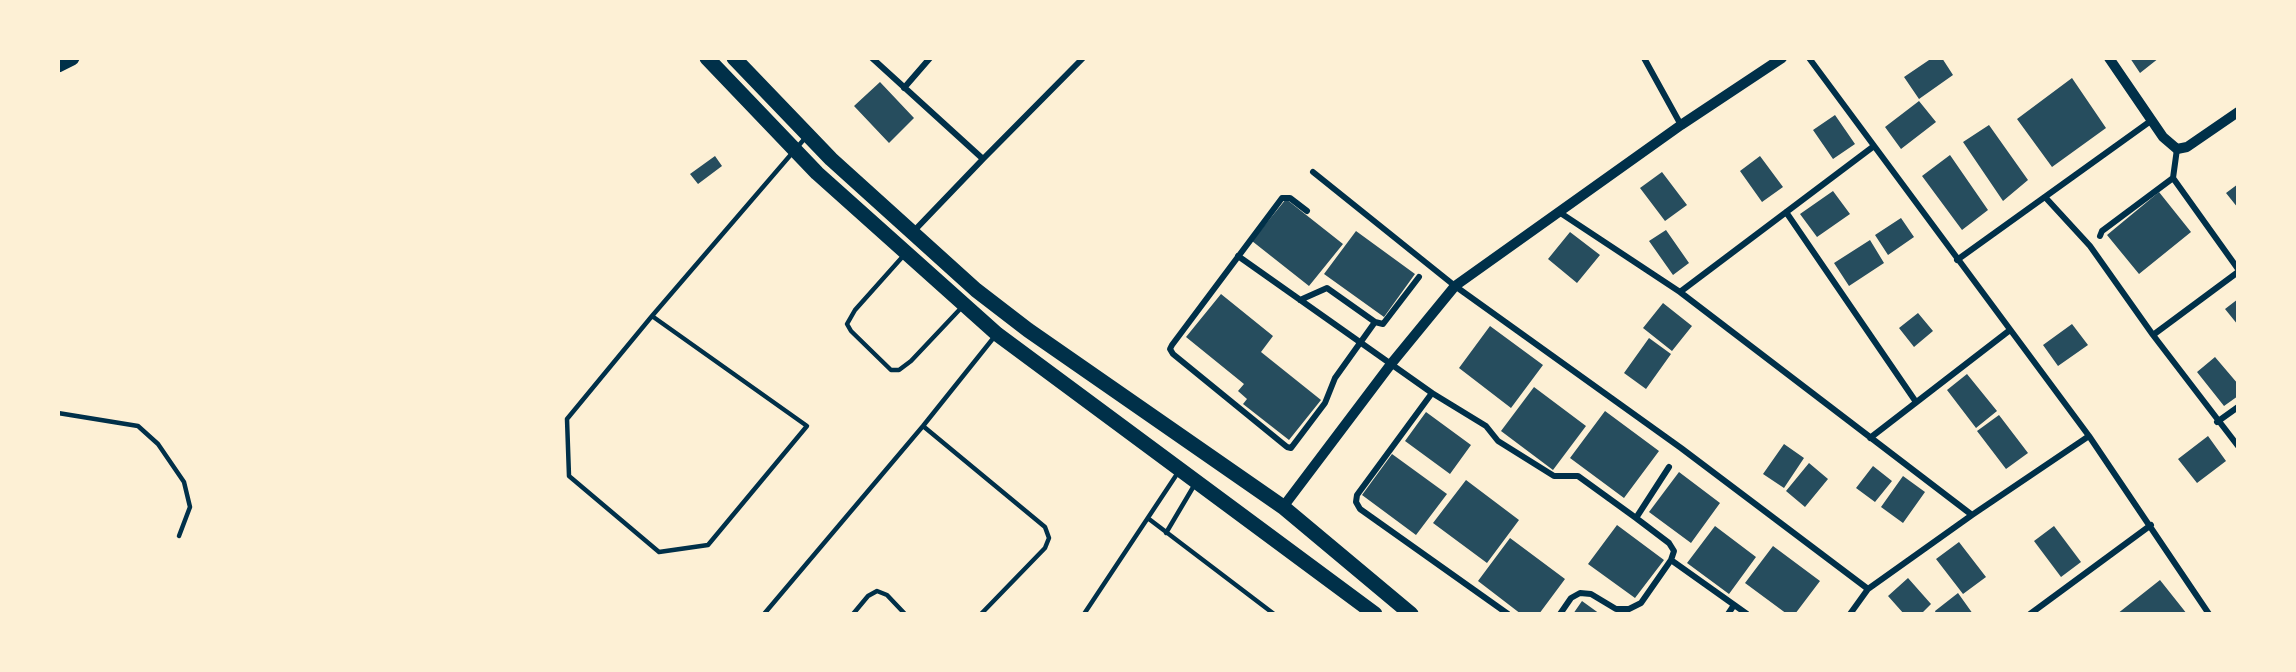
<!DOCTYPE html>
<html>
<head>
<meta charset="utf-8">
<style>
  body { margin:0 }
  #map { position:relative; width:2296px; height:672px; overflow:hidden; background:#fdf0d5; font-family:Poppins,sans-serif }
  canvas { display:block }
  .frame { position:absolute; inset:0; border:60px solid #fdf0d5; pointer-events:none }
</style>
</head>
<body>
<div id="map">
<canvas width="2296" height="672"></canvas>
<div class="frame"></div>
</div>
<script>
const context = document.querySelector('canvas').getContext('2d');
context.lineJoin = 'round';
function fill(path, color) { context.fillStyle = color; context.fill(path, 'evenodd'); }
const poly = rows => new Path2D(rows.map(r => 'M' + r).join(''));
function trace(path, color, width, dash) { context.strokeStyle = color; context.lineWidth = width; context.lineCap = dash ? 'butt' : 'round'; context.setLineDash(dash || []); context.stroke(path); }
const building = poly([
  [1932,58,1942,58,1953,75,1919,99,1904,77],
  [2130,58,2159,58,2140,73],
  [2072,78,2106,128,2052,167,2017,119],
  [880,82,914,118,889,143,854,106],
  [1919,101,1936,122,1901,149,1885,127],
  [1835,115,1855,144,1833,159,1813,130],
  [1989,125,2028,180,2003,201,1963,142],
  [1950,155,1988,210,1962,230,1922,176],
  [715,156,722,166,698,184,690,174],
  [1760,156,1783,187,1762,202,1740,171],
  [1662,172,1687,205,1665,221,1640,188],
  [2238,184,2238,208,2226,193],
  [1833,191,1850,214,1817,237,1800,214],
  [2159,192,2191,232,2139,274,2107,235],
  [1286,199,1343,244,1309,286,1252,241],
  [1901,218,1914,237,1888,255,1875,235],
  [1666,230,1689,263,1673,275,1649,241],
  [1356,231,1415,274,1384,317,1324,274],
  [1570,232,1600,255,1577,283,1548,259],
  [1870,240,1884,263,1849,286,1834,263],
  [1221,294,1273,336,1261,352,1321,400,1289,440,1243,404,1247,399,1238,391,1244,384,1186,337],
  [2238,299,2238,325,2225,309],
  [1663,303,1692,326,1672,351,1643,328],
  [1918,313,1933,331,1914,347,1899,328],
  [2072,324,2088,345,2058,366,2043,345],
  [1490,326,1543,365,1511,408,1459,368],
  [1649,338,1671,354,1646,389,1624,373],
  [2215,357,2238,384,2238,396,2224,406,2197,372],
  [1967,374,1997,411,1976,428,1947,390],
  [1534,387,1586,426,1553,470,1501,431],
  [1605,411,1659,451,1624,498,1570,458],
  [1426,412,1471,445,1450,474,1405,441],
  [1999,415,2028,453,2006,469,1977,431],
  [2208,436,2226,461,2197,483,2178,459],
  [1784,444,1804,458,1784,488,1763,474],
  [1392,454,1447,494,1416,535,1362,495],
  [1809,463,1828,479,1805,507,1786,491],
  [1873,466,1892,481,1875,502,1856,488],
  [1679,472,1720,503,1691,543,1649,512],
  [1903,476,1925,492,1903,523,1881,507],
  [1466,480,1519,520,1487,563,1433,523],
  [1617,525,1664,560,1635,598,1588,564],
  [1715,526,1756,557,1729,594,1687,563],
  [2054,526,2081,562,2061,577,2034,541],
  [1510,538,1565,579,1539,614,1521,614,1478,581],
  [1959,542,1986,577,1963,594,1936,559],
  [1773,546,1820,581,1795,614,1787,614,1745,583],
  [1908,578,1931,604,1921,614,1904,614,1888,596],
  [2160,580,2187,614,2117,614],
  [1958,593,1973,614,1936,614,1935,611],
  [1582,601,1600,614,1573,614]
]);
const service = poly([
  [905,254,855,310,847,324,851,331,891,370,899,370,911,361,962,307],
  [652,316,807,426,708,545,659,552,569,476,567,419,652,316,806,137],
  [58,413,138,426,158,444,184,482,190,507,179,536],
  [923,426,1045,527,1049,538,1045,548,981,614],
  [1149,519,1274,614],
  [1166,533,1195,484],
  [764,614,923,426,995,336],
  [853,614,868,596,877,591,887,595,905,614],
  [1084,614,1179,471]
]);
const minor = poly([
  [872,58,983,159,1083,58],
  [1644,58,1681,125],
  [1809,58,2089,436,2209,614],
  [904,88,930,58],
  [2177,149,2173,178,2238,269],
  [1313,172,1455,286,1681,448,1868,589],
  [2045,197,2090,246,2153,335,2238,446],
  [1307,211,1290,198,1282,198,1172,345,1170,349,1173,354,1287,447,1291,448,1325,403,1335,378,1375,322],
  [1559,212,1680,292,1972,515],
  [1786,212,1916,402],
  [912,233,983,159],
  [2100,236,2102,231,2173,178],
  [1238,256,1432,393,1486,426,1498,441,1554,476,1578,476,1636,518],
  [1957,260,2152,120],
  [1680,292,1874,146],
  [1300,300,1327,288,1375,322,1383,324,1419,277],
  [2153,335,2238,272],
  [1432,393,1357,495,1356,502,1360,509,1508,614],
  [2217,422,2238,407],
  [1870,438,2010,330],
  [1671,560,1747,614],
  [1560,614,1571,598,1580,593,1591,594,1616,609,1629,609,1641,603,1671,560,1674,551,1669,543,1636,518,1669,467],
  [1728,614,1734,605],
  [1850,614,1868,589,1972,515,2089,436],
  [2030,614,2151,525]
]);
const tertiary = poly([
  [2109,58,2163,137,2177,149,2187,147,2238,112],
  [1283,507,1391,364,1455,286,1681,125,1782,58]
]);
const primary = poly([
  [707,58,817,173,997,334,1375,614],
  [734,58,831,159,976,290,1028,330,1283,507,1411,614],
  [58,65,72,58]
]);
fill(building, '#264d5e');
trace(service, '#003049', 4.5);
trace(minor, '#003049', 6);
trace(tertiary, '#003049', 10);
trace(primary, '#003049', 15);
</script>
</body>
</html>
